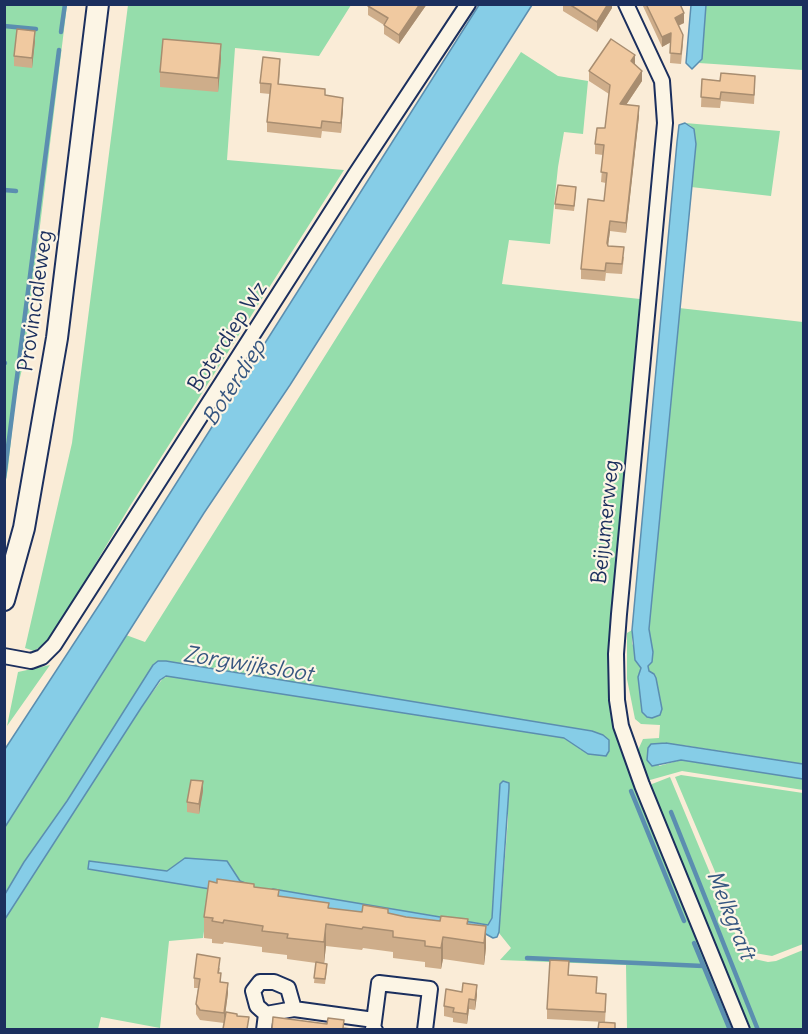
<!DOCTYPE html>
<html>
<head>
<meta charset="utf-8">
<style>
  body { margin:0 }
  #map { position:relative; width:808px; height:1034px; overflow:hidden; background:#faecd7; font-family:Delius,sans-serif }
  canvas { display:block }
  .frame { position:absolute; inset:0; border:6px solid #1b2f5e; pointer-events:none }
</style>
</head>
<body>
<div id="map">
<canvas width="808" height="1034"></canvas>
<div class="frame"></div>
</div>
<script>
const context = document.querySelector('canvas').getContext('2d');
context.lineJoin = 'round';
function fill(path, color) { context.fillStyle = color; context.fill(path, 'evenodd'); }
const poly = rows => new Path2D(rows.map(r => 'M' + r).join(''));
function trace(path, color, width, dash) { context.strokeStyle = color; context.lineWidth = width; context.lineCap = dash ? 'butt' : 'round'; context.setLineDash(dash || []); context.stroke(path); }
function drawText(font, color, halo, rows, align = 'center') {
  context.font = font + ' Delius,sans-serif'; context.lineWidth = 4.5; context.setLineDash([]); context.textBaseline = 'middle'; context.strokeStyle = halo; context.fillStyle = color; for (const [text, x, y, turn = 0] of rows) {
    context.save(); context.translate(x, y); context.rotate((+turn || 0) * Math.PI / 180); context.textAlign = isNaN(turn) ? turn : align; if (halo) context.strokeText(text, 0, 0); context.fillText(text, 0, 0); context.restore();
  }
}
const green = poly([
  [5,5,67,5,23,365,16,394,8,468,5,486],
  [128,5,351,5,319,56,235,48,227,160,344,170,130,506,49,641,34,651,25,648,72,443],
  [706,5,803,5,803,70,699,63,702,59],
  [521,52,558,76,588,81,583,134,564,132,558,167,550,244,509,240,502,284,640,299,609,675,611,717,732,1029,627,1029,626,965,500,960,511,948,499,933,508,819,508,783,500,784,492,918,489,925,273,889,267,898,240,881,185,858,168,871,90,861,88,869,210,889,203,938,169,941,160,1028,101,1017,98,1029,5,1029,5,919,141,708,163,678,170,676,564,738,572,741,581,750,603,735,592,731,166,661,153,665,67,801,24,862,5,894,5,827,126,635,145,642,379,270],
  [685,123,780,131,771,196,691,187,696,144,691,126],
  [679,308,803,322,803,764,682,745,651,744,659,766,681,760,803,779,803,790,682,771,650,780,646,779,638,750,643,739,659,738,660,725,641,724,635,719,627,679,627,633,632,630,632,643,641,667,640,675,649,673,648,666,653,652,649,629],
  [50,665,7,726,18,672],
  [681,775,803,793,803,944,772,956,749,952,675,777],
  [670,777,745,957,768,962,776,961,803,950,803,1029,751,1029,650,789,652,784]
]);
const water = poly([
  [479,5,532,5,290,385,204,513,5,827,5,749,103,599,479,5],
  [691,5,706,5,702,59,692,69,686,63,691,5],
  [685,123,694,129,696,144,649,629,653,652,652,662,648,666,649,671,654,674,656,678,662,709,660,715,652,718,647,717,642,712,638,677,641,668,635,660,632,630,677,142,679,125,685,123],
  [158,661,166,661,592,731,603,735,609,740,609,751,606,756,588,754,564,738,166,676,160,680,141,708,5,919,5,894,24,862,67,801,153,665,158,661],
  [666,743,803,764,803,779,681,760,652,766,647,760,648,748,651,744,666,743],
  [503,781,509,783,509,788,499,932,497,937,493,938,484,933,268,899,269,891,273,889,488,925,492,918,500,784,503,781],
  [185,858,227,861,240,881,248,884,210,889,88,869,89,861,167,871,185,858]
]);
const stream = poly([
  [4,26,36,29],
  [61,32,65,4],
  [4,190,16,191],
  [4,363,5,363],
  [4,478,59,50],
  [631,791,684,921],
  [671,812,758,1030],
  [694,943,730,1030],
  [527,958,703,966]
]);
const minor = poly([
  [626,4,662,81,665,123,619,614,616,654,617,700,621,726,642,785,742,1030],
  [4,656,31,661,42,657,54,645,355,175,468,4],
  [266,1014,257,1006,253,991,260,982,274,982,288,988,294,1009],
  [264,1030,266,1014,294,1009,374,1020],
  [375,1030,373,1029,379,983,430,989,425,1030]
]);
const secondary = poly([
  [4,600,24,528,57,338,98,4]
]);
const wall = poly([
  [427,4,399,44,384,34,384,25,368,15,368,6],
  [563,4,612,4,612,8,597,32,563,11],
  [642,4,680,4,684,23,678,26,683,44,681,64,670,63,671,42,662,47],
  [35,41,32,68,14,66,14,56],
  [221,59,218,92,160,87,160,72],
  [635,64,642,81,626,105,639,116,626,233,610,231,608,246,624,257,622,274,606,273,605,281,581,279,581,269,604,201,606,183,601,182,603,155,595,154,595,144,605,128,609,94,589,81,589,71],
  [280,69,279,84,325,96,343,108,341,133,322,131,321,138,267,132,267,122,270,94,260,93,260,83],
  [702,79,755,85,754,104,721,101,720,108,701,107],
  [576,192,574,211,555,209,555,204],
  [203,791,199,814,187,812,187,802],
  [254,887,279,896,329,908,362,912,388,914,406,917,486,926,486,948,484,965,443,959,441,969,425,967,425,962,393,958,393,952,363,948,362,950,326,946,324,963,327,969,325,984,314,983,316,963,287,959,287,955,262,952,262,947,224,942,223,944,212,943,212,939,204,938,204,917],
  [220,968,219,973,221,982,228,993,224,1023,200,1020,196,1014,196,1004,198,988,194,988,194,978],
  [597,993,606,1004,605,1022,547,1019,547,1009],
  [477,995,475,1010,469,1009,467,1024,453,1022,453,1018,444,1016,444,1006]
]);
const shadedWall = poly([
  [420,4,427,4,399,44,399,35],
  [608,4,612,4,612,8,597,32,597,22],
  [684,13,684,23,675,27,675,18],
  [35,31,35,41,32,68,32,58],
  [671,33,671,42,662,47,662,37],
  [221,44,221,59,218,92,218,78],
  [635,55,635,65,631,61],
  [642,71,642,81,620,114,620,104],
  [343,98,343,108,341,133,341,123],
  [639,106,639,116,626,233,626,223],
  [610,221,610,231,607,253,607,243],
  [203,781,203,791,199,814,199,804],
  [326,924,326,946,324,964,324,942],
  [486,926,486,948,484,965,484,943],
  [443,937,443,959,441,969,441,948],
  [228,983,228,993,224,1023,224,1013],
  [477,985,477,995,475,1010,475,1000],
  [469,999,469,1009,467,1024,467,1014]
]);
const building = poly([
  [368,4,420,4,399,35,384,25,388,18,368,6,368,4],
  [569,4,608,4,597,22,569,4],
  [646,4,680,4,684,13,675,18,683,35,681,54,670,53,671,33,662,37,646,4],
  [17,29,35,31,32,58,14,56,17,29],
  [163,39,221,44,218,78,160,72,163,39],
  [611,39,635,55,631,61,642,71,620,104,639,106,626,223,610,221,607,243,608,246,624,247,622,264,606,263,605,271,581,269,588,199,604,201,607,173,601,172,604,145,595,144,597,128,605,128,610,85,589,71,611,39],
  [263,57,280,59,278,84,325,89,325,95,343,98,341,123,322,121,321,128,267,122,271,84,260,83,263,57],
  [721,73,755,76,754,95,721,92,720,99,701,97,702,79,720,81,721,73],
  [558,185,576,187,574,206,555,204,558,185],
  [191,780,203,781,199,804,187,802,191,780],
  [217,879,254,884,254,887,279,890,278,896,329,903,328,908,362,912,363,905,388,909,388,913,406,917,440,921,441,916,468,919,467,924,486,926,484,943,443,937,441,948,425,946,425,941,393,937,393,931,363,927,362,929,326,924,324,942,287,938,288,934,262,931,263,926,224,920,223,923,212,921,213,918,204,917,209,881,217,883,217,879],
  [197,954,220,958,218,973,221,973,220,982,228,983,224,1013,200,1010,196,1004,200,979,194,978,197,954],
  [550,960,569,961,568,975,597,977,596,993,606,994,605,1012,547,1009,550,960],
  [316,962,327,964,325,979,314,978,316,962],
  [463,983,477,985,475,1000,469,999,467,1014,453,1012,454,1008,444,1006,446,989,462,992,463,983],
  [226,1012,237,1014,237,1016,249,1017,247,1029,223,1029,226,1012],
  [273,1017,327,1024,328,1018,344,1020,343,1028,351,1029,272,1029,273,1017],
  [599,1022,615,1023,615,1029,598,1029,599,1022]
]);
const streetNames = [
  ["Provincialeweg",36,301,-82],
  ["Boterdiep Wz",228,337,-57],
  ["Beijumerweg",606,522,-84]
];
const waterNames = [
  ["Boterdiep",235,383,-57],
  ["Zorgwijksloot",248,665,9],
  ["Melkgraft",730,915,68]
];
fill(green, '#95ddab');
fill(water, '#86cde7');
trace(water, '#5b8eb0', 1.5);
trace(stream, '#5b8eb0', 4.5);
trace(minor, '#1b2f5e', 18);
trace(secondary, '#1b2f5e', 24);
trace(minor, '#fcf5e5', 14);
trace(secondary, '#fcf5e5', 20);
fill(wall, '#cead8a');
fill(shadedWall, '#a88d70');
fill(building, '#f0c9a0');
trace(building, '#a88d70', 1.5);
drawText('21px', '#1b2f5e', '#fcf5e5', streetNames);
drawText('italic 22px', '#365680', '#fcf5e5', waterNames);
</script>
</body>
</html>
